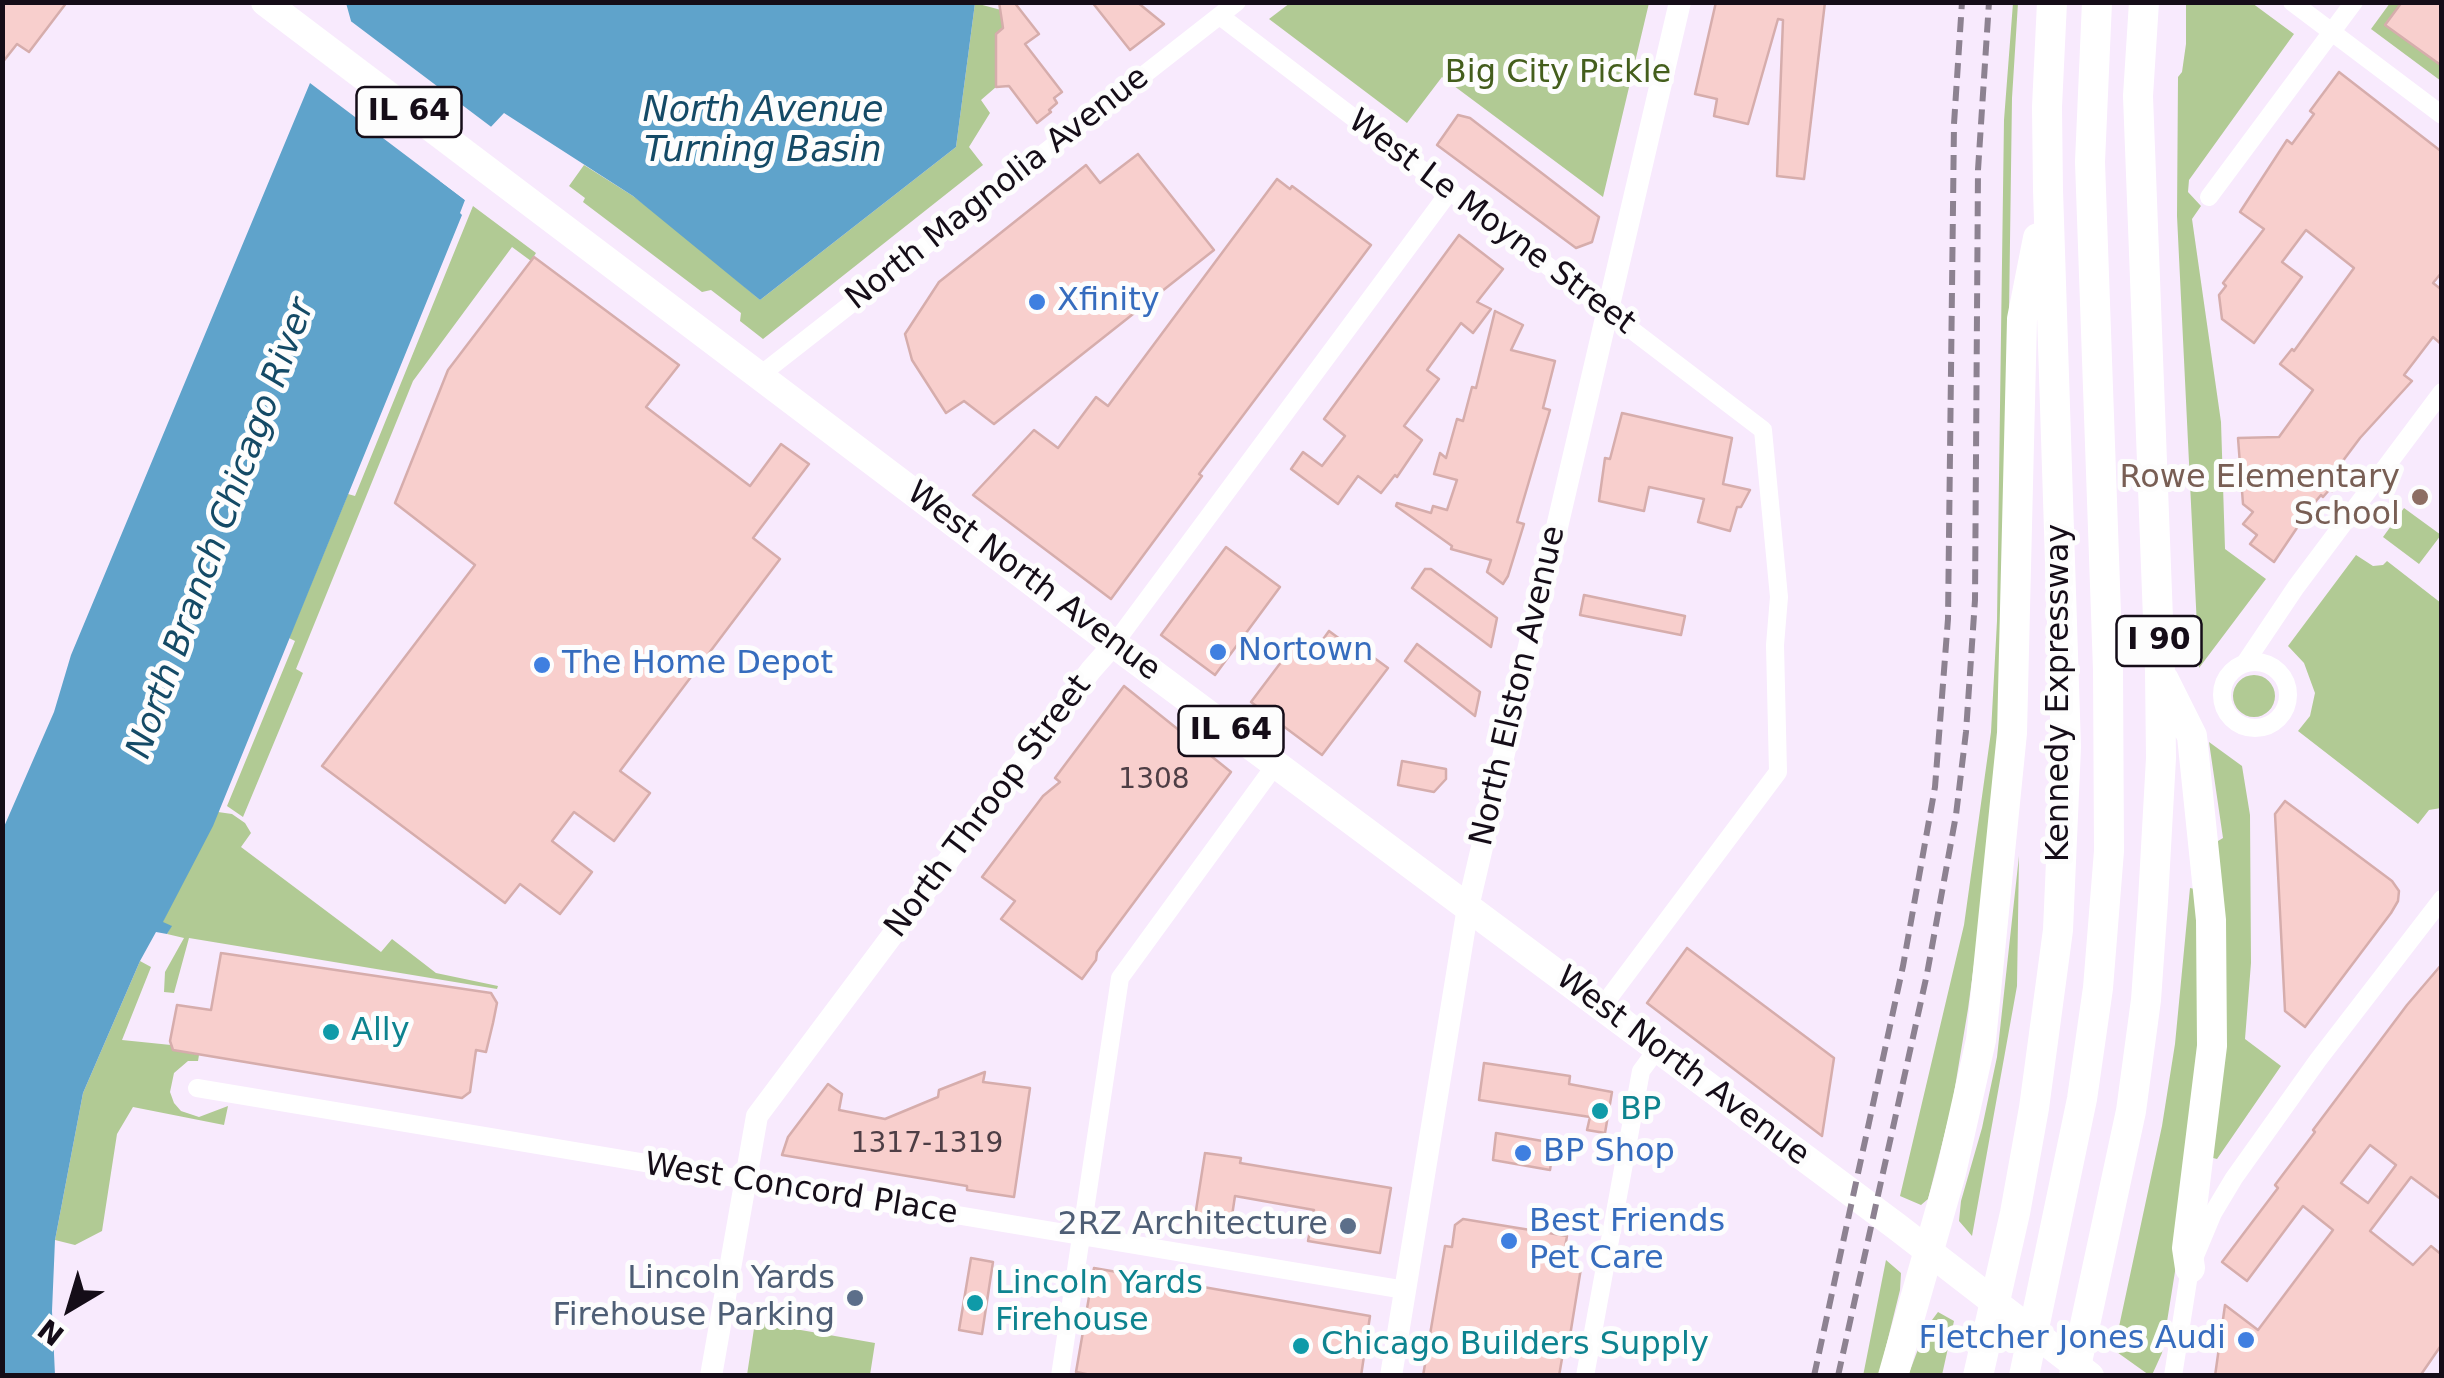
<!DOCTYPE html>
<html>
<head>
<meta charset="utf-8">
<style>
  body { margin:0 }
  #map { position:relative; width:2444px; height:1378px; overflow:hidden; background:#f8eafd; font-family:"DejaVu Sans",sans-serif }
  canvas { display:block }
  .frame { position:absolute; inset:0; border:5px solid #150d18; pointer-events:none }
  .north { position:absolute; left:20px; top:1258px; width:100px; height:100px; -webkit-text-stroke:8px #fdfdfd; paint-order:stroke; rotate:218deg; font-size:28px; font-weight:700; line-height:40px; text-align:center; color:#150d18 }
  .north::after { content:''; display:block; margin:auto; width:35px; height:45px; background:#150d18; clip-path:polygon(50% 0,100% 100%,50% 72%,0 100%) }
</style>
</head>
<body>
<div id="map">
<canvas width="2444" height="1378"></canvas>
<div class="frame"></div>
<div class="north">N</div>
</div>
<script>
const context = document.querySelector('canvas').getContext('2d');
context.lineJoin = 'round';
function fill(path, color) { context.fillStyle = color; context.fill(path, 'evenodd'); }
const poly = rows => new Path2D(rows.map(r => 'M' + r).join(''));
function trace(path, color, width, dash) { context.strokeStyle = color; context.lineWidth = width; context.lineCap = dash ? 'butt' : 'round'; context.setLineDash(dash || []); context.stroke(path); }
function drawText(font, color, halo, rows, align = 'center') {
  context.font = font + ' "DejaVu Sans",sans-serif'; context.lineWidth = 10; context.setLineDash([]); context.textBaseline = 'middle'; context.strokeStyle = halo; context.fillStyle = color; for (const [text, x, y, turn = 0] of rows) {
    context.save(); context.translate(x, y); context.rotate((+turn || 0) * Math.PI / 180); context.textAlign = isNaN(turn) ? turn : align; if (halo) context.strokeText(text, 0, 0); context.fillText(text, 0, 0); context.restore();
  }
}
const green = poly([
  [975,3,1001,10,1003,28,996,35,996,87,981,100,990,113,969,147,983,165,763,339,740,321,741,313,711,290,702,292,583,202,585,198,569,186,584,165,633,196,676,228,760,300,956,147],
  [1290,3,1649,3,1603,197,1442,77,1407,123,1269,19],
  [2013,3,2018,3,2012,98,2004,672,1991,839,1968,1009,1952,1105,1928,1199,1921,1205,1900,1196,1964,925,1991,732,1997,621,2004,120],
  [2186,3,2252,3,2294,34,2189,180,2188,192,2201,206,2192,219,2221,422,2225,549,2266,579,2199,668,2177,216,2178,77,2182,72,2186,44],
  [2390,3,2441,3,2441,81,2371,29],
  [473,206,536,253,531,261,512,247,413,381,296,669,303,673,243,817,227,806,295,641,289,638,348,494,355,496],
  [2404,508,2441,535,2419,564,2383,537],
  [2356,555,2373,566,2383,565,2387,561,2441,603,2441,808,2429,810,2418,824,2298,731,2310,716,2315,693,2304,663,2288,646],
  '2233 696a21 21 0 1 1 42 0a21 21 0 1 1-42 0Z',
  [2209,742,2242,766,2250,815,2251,963,2245,1039,2281,1066,2217,1159,2213,1158,2218,841,2223,838],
  [218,812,232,814,245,823,251,833,241,847,381,952,392,939,436,973,498,986,497,989,189,938,174,993,164,992,165,972,184,938,167,934,171,926,162,923],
  [2019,856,2017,986,1972,1236,1959,1221,1961,1201,1982,1128,1997,1057],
  [2190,888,2200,890,2204,987,2181,1234,2162,1353,2152,1375,2149,1375,2114,1350,2162,1126,2175,1044],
  [140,961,151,967,122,1040,171,1045,178,1051,199,1055,198,1061,188,1061,174,1073,170,1092,174,1103,181,1111,199,1117,228,1106,224,1125,133,1107,117,1134,102,1231,75,1245,55,1240,83,1093],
  [1886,1260,1901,1273,1900,1290,1879,1375,1863,1376],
  [1938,1312,1954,1321,1942,1375,1908,1376,1926,1328],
  [755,1322,875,1343,870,1375,747,1375]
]);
const water = poly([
  [346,3,975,3,956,147,760,300,633,196,504,113,440,181,465,200,460,213,462,215,213,826,163,922,172,926,167,934,156,932,140,961,83,1093,55,1240,52,1311,55,1375,3,1376,3,829,54,712,71,655,310,83,351,21]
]);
const pier = poly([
  [344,16,494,129,447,180,469,197,469,203,306,80,345,20]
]);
const building = poly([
  [2,2,67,2,29,52,17,44,2,63,2,2],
  [999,2,1014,2,1039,34,1025,44,1062,92,1054,98,1057,103,1049,110,1051,112,1037,123,1009,86,996,87,996,34,1003,28,999,2],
  [1092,2,1137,2,1164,24,1130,50,1092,2],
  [1716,2,1825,2,1804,179,1777,176,1783,20,1778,19,1748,124,1714,116,1717,99,1695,94,1716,2],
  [2402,2,2442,2,2442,66,2385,25,2402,2],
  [2339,72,2442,152,2442,272,2433,283,2442,290,2441,344,2433,337,2404,375,2412,381,2360,438,2336,470,2343,475,2332,491,2330,489,2323,497,2321,495,2311,507,2274,562,2250,544,2257,535,2243,524,2253,512,2243,504,2238,438,2279,437,2313,390,2280,364,2292,349,2294,351,2354,268,2306,230,2282,262,2302,277,2254,343,2222,319,2219,295,2226,286,2223,283,2264,229,2240,212,2287,140,2292,144,2314,114,2310,111,2339,72],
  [1458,115,1470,118,1599,217,1592,242,1576,248,1437,145,1458,115],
  [1138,154,1214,250,994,424,964,401,946,413,912,360,905,334,939,282,1086,165,1100,183,1138,154],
  [1277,179,1290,189,1292,186,1371,245,1199,474,1202,476,1111,599,973,495,1034,430,1058,448,1096,397,1108,406,1277,179],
  [1459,235,1503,269,1477,302,1491,309,1473,333,1461,323,1427,370,1439,379,1404,426,1422,440,1397,477,1395,475,1381,493,1358,476,1338,504,1291,469,1303,452,1322,466,1345,436,1324,419,1459,235],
  [534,257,679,365,646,407,750,486,781,444,809,464,753,538,780,559,620,771,650,793,614,841,574,812,552,841,592,872,560,914,520,884,505,903,322,766,475,565,395,503,448,370,534,257],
  [1495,311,1523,325,1511,350,1555,361,1543,408,1550,410,1517,522,1524,524,1508,576,1503,584,1487,572,1491,560,1451,549,1452,546,1396,506,1397,503,1431,513,1433,506,1447,510,1457,480,1434,474,1440,453,1446,458,1457,419,1463,421,1472,387,1476,388,1495,311],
  [1622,413,1732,438,1723,484,1750,490,1741,507,1737,507,1730,531,1698,522,1704,499,1649,487,1644,511,1599,501,1605,458,1610,459,1622,413],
  [1226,547,1280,587,1215,675,1161,635,1226,547],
  [1425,569,1431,569,1497,618,1491,647,1412,588,1425,569],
  [1584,595,1685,616,1681,635,1580,615,1584,595],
  [1329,631,1348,645,1351,641,1388,668,1322,755,1251,702,1300,637,1316,649,1329,631],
  [1417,644,1480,692,1475,716,1405,661,1417,644],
  [1124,686,1231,772,1097,952,1096,960,1082,979,1001,919,1015,901,982,877,1043,796,1060,782,1055,778,1124,686],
  [1402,761,1446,769,1446,779,1434,792,1398,785,1402,761],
  [2285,801,2392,881,2399,891,2398,901,2391,913,2305,1027,2285,1011,2275,814,2285,801],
  [1687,948,1834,1058,1822,1136,1647,1003,1687,948],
  [221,953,491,993,497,1003,493,1023,486,1052,476,1050,470,1092,462,1098,173,1050,170,1041,177,1005,211,1010,221,953],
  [2442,964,2442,1200,2411,1177,2370,1231,2413,1265,2431,1246,2442,1255,2442,1344,2420,1376,2215,1376,2225,1305,2258,1330,2333,1230,2303,1206,2247,1281,2222,1262,2278,1188,2275,1185,2315,1132,2313,1130,2407,1005,2442,964],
  [2370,1145,2396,1165,2368,1203,2341,1183,2370,1145],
  [1484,1063,1570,1076,1569,1084,1612,1092,1605,1133,1587,1130,1590,1117,1479,1100,1484,1063],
  [985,1072,983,1082,1030,1088,1014,1197,967,1190,967,1186,782,1155,788,1137,828,1084,842,1094,839,1110,885,1119,938,1097,939,1090,985,1072],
  [1496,1133,1554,1143,1550,1170,1493,1160,1496,1133],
  [1205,1153,1241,1158,1240,1163,1391,1188,1380,1253,1308,1241,1314,1210,1235,1196,1230,1229,1194,1223,1205,1153],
  [1463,1219,1567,1236,1562,1265,1581,1268,1569,1342,1565,1341,1559,1376,1423,1376,1445,1246,1452,1247,1455,1225,1463,1219],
  [971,1258,993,1262,982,1334,959,1330,971,1258],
  [1094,1268,1370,1316,1361,1376,1096,1376,1076,1372,1094,1268]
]);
const street = poly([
  [2292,2,2442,115],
  [1220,16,1763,430,1779,597,1775,645,1778,772,1602,1007],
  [2209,197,2354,2],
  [759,376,1237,2],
  [1114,644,1450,191],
  '2222 695a33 33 0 1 1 66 0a33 33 0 1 1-66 0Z',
  [2245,663,2296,587,2442,392],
  [197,1088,1405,1290],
  [1060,1376,1120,978,1276,764],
  [1585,1376,1641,1071,1658,1048],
  [2173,1376,2190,1268,2213,1213,2234,1178,2318,1060,2442,899]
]);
const secondary = poly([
  [711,1376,757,1116,1091,670,1114,644],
  [1391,1376,1468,907,1680,2]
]);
const primary = poly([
  [265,2,1114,644,1896,1226,2090,1376]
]);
const highway = poly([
  [2164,680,2192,736,2211,920,2212,1046,2187,1248,2190,1268],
  [1893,1376,1951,1173,1981,1040,2012,733,2022,319,2038,238],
  [1978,1376,2015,1213,2034,1108,2058,930,2066,747,2048,190,2047,107,2052,2],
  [2024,1376,2082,1099,2098,988,2109,851,2108,670,2090,162,2097,2],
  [2074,1376,2131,1111,2146,1000,2153,901,2161,758,2160,671,2138,96,2144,2]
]);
const rail = poly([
  [1814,1376,1903,966,1935,787,1948,619,1954,124,1962,2],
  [1838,1376,1927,974,1956,815,1966,732,1975,600,1978,170,1989,2]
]);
const markers = [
  [1037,302,10,"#3f7fe0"],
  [2420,497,10,"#8d6e63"],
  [1218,652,10,"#3f7fe0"],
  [542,665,10,"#3f7fe0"],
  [331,1032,10,"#0f9aa8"],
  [1600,1111,10,"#0f9aa8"],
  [1523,1153,10,"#3f7fe0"],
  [1348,1226,10,"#5c6f8a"],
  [1509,1241,10,"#3f7fe0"],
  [855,1298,10,"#5c6f8a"],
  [975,1303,10,"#0f9aa8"],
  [2246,1340,10,"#3f7fe0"],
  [1301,1346,10,"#0f9aa8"]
];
const numberNames = [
  ["1308",1154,781],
  ["1317-1319",927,1145]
];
const shields = [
  [409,112,105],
  [2159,641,85],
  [1231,731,105]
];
const shieldNames = [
  ["IL 64",409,112],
  ["I 90",2159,641],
  ["IL 64",1231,731]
];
const parkNames = [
  ["Big City Pickle",1558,74]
];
const streetNames = [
  ["North Magnolia Avenue",998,189,-38],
  ["West Le Moyne Street",1491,223,37],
  ["West North Avenue",1033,582,37],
  ["North Elston Avenue",1519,686,-77],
  ["Kennedy Expressway",2060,693,-90],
  ["North Throop Street",989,807,-53],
  ["West North Avenue",1682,1067,37],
  ["West Concord Place",801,1190,9]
];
const shopNames = [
  ["Xfinity",1057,302],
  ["Nortown",1238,652],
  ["The Home Depot",562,665],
  ["BP Shop",1543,1153],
  ["Best Friends",1529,1223],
  ["Pet Care",1529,1260],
  ["Fletcher Jones Audi",2226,1340,"right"]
];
const educationNames = [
  ["Rowe Elementary",2400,479],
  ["School",2400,516]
];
const cultureNames = [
  ["Ally",351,1032],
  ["BP",1620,1111],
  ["Lincoln Yards",995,1285],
  ["Firehouse",995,1322],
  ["Chicago Builders Supply",1321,1346]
];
const serviceNames = [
  ["2RZ Architecture",1328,1226],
  ["Lincoln Yards",835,1280],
  ["Firehouse Parking",835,1317]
];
const waterNames = [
  ["North Avenue",763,112],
  ["Turning Basin",763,152],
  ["North Branch Chicago River",222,529,-70]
];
fill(green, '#b1ca94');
fill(water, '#5fa3cb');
fill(pier, '#f8eafd');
fill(building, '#f8cfcd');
trace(building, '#d6adac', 2.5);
trace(street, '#fff', 18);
trace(secondary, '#fff', 22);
trace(primary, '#fff', 28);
trace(highway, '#fff', 30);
trace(rail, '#8d8291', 6, [15, 8]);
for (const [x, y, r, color] of markers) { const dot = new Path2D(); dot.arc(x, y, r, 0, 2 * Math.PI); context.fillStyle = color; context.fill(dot); trace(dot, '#fdfdfd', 4); }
drawText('28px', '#4e3e45', null, numberNames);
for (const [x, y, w] of shields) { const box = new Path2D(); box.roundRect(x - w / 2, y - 25, w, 50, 8); context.fillStyle = '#fdfdfd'; context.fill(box); trace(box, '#150d18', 2.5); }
drawText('bold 30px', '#150d18', null, shieldNames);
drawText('32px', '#445e1c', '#fdfdfd', parkNames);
drawText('32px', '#150d18', '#fdfdfd', streetNames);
drawText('32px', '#366cbe', '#fdfdfd', shopNames, 'left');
drawText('32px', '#785e54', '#fdfdfd', educationNames, 'right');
drawText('32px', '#0d838f', '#fdfdfd', cultureNames, 'left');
drawText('32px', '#4e5e75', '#fdfdfd', serviceNames, 'right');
drawText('italic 35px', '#144a66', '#fdfdfd', waterNames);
</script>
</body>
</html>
